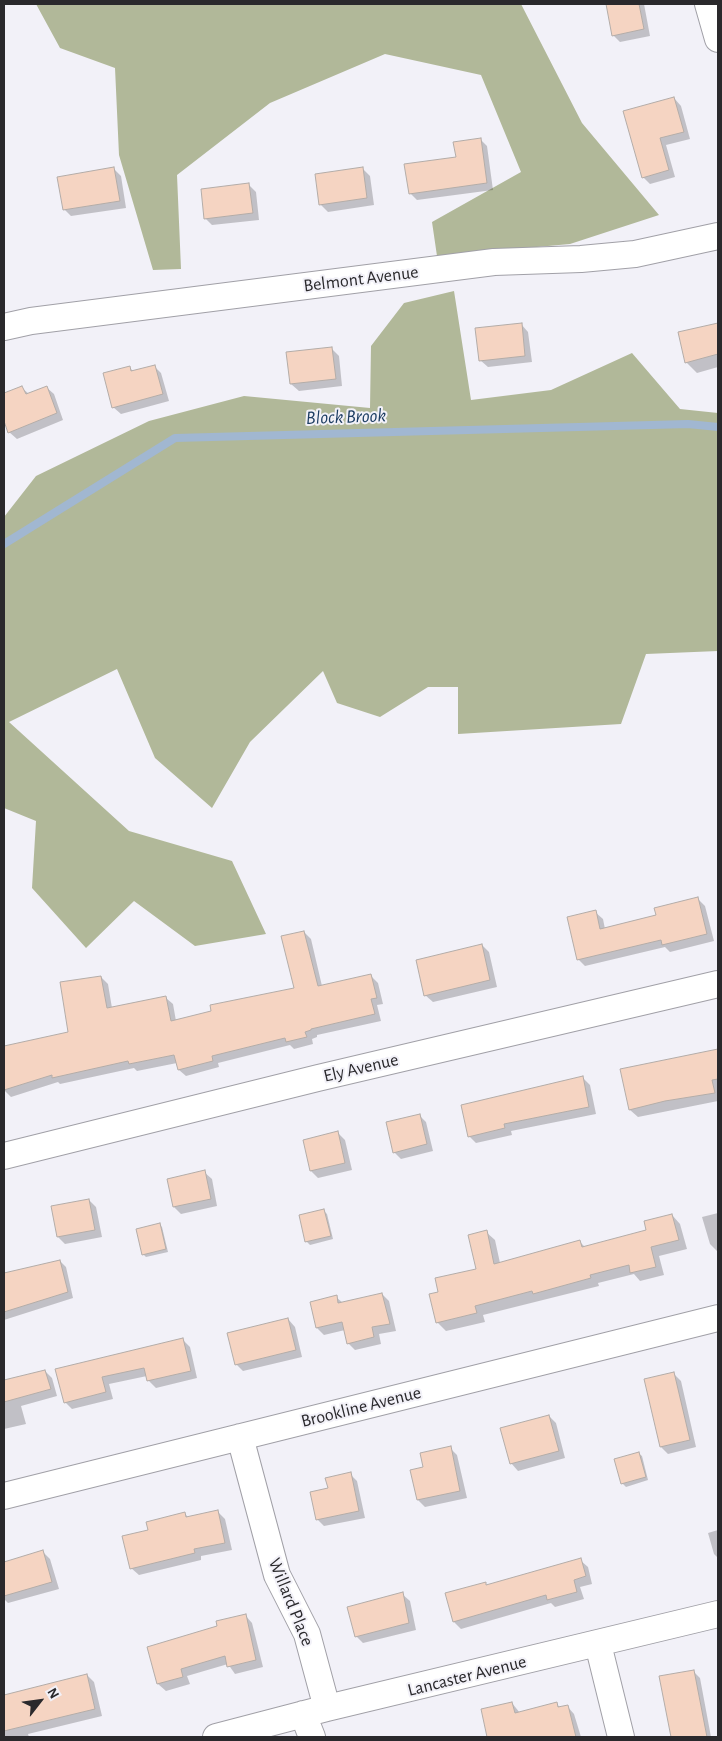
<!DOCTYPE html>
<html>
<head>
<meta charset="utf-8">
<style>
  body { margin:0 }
  #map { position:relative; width:722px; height:1741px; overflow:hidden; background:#f2f1f8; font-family:"Alegreya Sans",sans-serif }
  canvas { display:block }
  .frame { position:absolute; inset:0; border:5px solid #2a292c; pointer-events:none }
  .north { position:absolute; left:15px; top:1676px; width:50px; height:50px; -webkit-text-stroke:4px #f2f1f8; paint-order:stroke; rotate:60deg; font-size:14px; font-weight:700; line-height:20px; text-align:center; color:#2a292c }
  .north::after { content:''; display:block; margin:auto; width:18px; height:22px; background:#2a292c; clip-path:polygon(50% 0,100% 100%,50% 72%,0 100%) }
</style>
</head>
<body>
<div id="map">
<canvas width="722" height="1741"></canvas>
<div class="frame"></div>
<div class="north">N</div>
</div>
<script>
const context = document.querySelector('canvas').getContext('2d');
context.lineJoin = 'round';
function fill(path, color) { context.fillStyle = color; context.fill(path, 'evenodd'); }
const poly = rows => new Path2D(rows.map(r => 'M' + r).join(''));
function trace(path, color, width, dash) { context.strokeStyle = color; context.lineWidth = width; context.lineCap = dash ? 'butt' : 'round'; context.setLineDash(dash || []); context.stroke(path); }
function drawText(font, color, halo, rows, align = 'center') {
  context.font = font + ' "Alegreya Sans",sans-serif'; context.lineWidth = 4; context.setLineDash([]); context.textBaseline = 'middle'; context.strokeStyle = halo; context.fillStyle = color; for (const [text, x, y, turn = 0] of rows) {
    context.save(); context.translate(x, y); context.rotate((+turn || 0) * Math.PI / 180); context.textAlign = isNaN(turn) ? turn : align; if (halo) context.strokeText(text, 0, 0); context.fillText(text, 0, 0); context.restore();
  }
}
const forest = poly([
  [36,4,521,4,582,123,659,215,570,244,437,256,432,222,521,172,481,75,385,54,270,103,177,175,181,269,153,270,119,155,115,68,60,48],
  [454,291,471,400,551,390,632,353,680,409,718,413,718,651,646,654,621,724,458,734,458,687,428,687,380,717,337,703,323,671,250,742,212,808,155,758,117,669,9,722,129,831,232,861,266,934,195,946,134,901,86,948,32,888,36,821,4,808,4,517,36,476,149,421,244,396,370,408,371,346,404,303]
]);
const shadow = poly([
  [607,4,644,4,650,36,620,42,613,35],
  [674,98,681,106,690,139,666,145,675,177,650,184,643,177],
  [480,139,487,146,493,190,417,200,410,193],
  [114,169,121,176,126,208,71,216,64,209],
  [363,169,370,176,374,205,328,212,320,204],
  [249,185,256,192,259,220,212,225,205,218],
  [521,324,528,332,532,362,488,367,480,360],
  [718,324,718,367,697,373,686,362,679,333],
  [331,348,339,356,342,386,299,391,291,384],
  [154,366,161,373,169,401,121,414,113,407,129,367,134,372],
  [46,387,54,394,63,420,17,439,9,432,4,417,4,395,22,388,29,394],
  [698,899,705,906,714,941,670,952,665,947,585,966,578,959,595,912,603,919,605,929,657,916],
  [304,932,311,939,322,986,371,976,378,983,383,1004,377,1005,381,1021,317,1035,317,1037,312,1039,313,1044,294,1049,290,1045,218,1063,219,1067,186,1076,179,1070,177,1063,137,1071,134,1068,60,1084,58,1082,11,1097,4,1090,4,1047,69,1033,101,977,108,984,112,1008,166,998,173,1004,176,1021,296,989],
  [482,945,489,952,497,987,433,1002,425,995],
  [718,1050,718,1101,638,1117,630,1110,645,1066],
  [583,1078,590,1085,596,1114,511,1131,512,1135,476,1143,469,1136],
  [419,1115,426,1122,433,1151,401,1159,394,1152],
  [338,1133,345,1140,352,1170,318,1178,311,1171],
  [204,1172,212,1179,217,1206,181,1214,174,1207],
  [89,1200,96,1207,102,1237,65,1244,58,1237],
  [324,1211,327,1214,333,1239,310,1245,306,1241],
  [718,1213,718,1251,717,1251,710,1244,702,1217],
  [672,1215,680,1224,687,1249,659,1256,664,1275,640,1281,634,1274,598,1283,599,1286,483,1315,485,1322,446,1331,437,1322,440,1292,477,1270,486,1232,495,1240,500,1263,580,1242,585,1247,648,1231],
  [159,1224,162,1227,168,1252,146,1257,143,1254],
  [60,1261,66,1267,73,1298,4,1320,4,1284,35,1274],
  [382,1294,389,1301,396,1331,379,1334,381,1344,355,1350,348,1343,345,1330,324,1335,317,1328,311,1303,336,1297,343,1303],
  [288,1319,295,1327,302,1357,243,1371,236,1364],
  [183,1340,190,1347,197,1378,156,1388,149,1381,147,1376,109,1384,113,1399,72,1409,65,1402,56,1370],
  [45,1371,52,1378,57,1396,21,1406,26,1424,4,1429,4,1381],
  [674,1374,681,1381,696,1447,668,1454,661,1447,645,1380],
  [549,1416,556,1423,565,1458,518,1471,511,1463],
  [450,1448,457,1455,467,1498,425,1507,418,1500,425,1468],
  [638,1453,642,1456,648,1480,626,1487,622,1483],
  [350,1474,357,1481,365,1518,324,1526,317,1519],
  [218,1512,225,1519,232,1550,201,1556,201,1560,139,1575,131,1568,150,1531,185,1514,189,1518],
  [718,1530,718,1558,714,1554,708,1533],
  [43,1552,50,1559,59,1589,8,1603,4,1599,4,1563],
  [580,1560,588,1567,592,1584,580,1587,584,1599,555,1607,551,1603,461,1629,454,1622,485,1584,487,1586],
  [402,1594,410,1601,416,1630,363,1643,356,1636],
  [245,1615,252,1623,263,1667,235,1674,228,1664,187,1676,190,1684,166,1691,158,1684,148,1648,219,1627],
  [693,1671,700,1678,711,1737,676,1737,672,1715],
  [87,1675,94,1682,102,1716,28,1734,29,1737,4,1737,4,1696],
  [512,1703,520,1713,556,1704,561,1708,567,1706,574,1714,581,1737,489,1737,483,1710]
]);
const stream = poly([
  [4,544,175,438,688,424,718,427]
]);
const building = poly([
  [606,4,639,4,644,29,612,36,606,4],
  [674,97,684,132,660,138,669,170,642,178,623,111,674,97],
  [481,138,487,183,409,194,404,164,456,157,453,142,481,138],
  [114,167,120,201,63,210,57,177,114,167],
  [363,167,367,198,319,205,315,174,363,167],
  [249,183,253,213,204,219,201,189,249,183],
  [522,323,525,356,479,361,475,328,522,323],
  [718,323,718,354,685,363,678,332,718,323],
  [332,347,336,379,290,384,286,352,332,347],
  [155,365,163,394,112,408,103,373,130,366,131,371,155,365],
  [22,386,26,394,47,386,57,413,8,433,4,421,4,393,22,386],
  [698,897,707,934,662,945,661,940,577,960,567,917,596,910,600,929,656,915,654,908,698,897],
  [304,931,318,986,371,974,377,998,371,999,375,1014,311,1029,311,1030,305,1032,307,1037,286,1042,285,1038,212,1056,213,1061,178,1070,174,1055,129,1064,128,1061,52,1078,52,1075,4,1090,4,1046,68,1032,60,982,101,976,107,1008,166,996,171,1021,211,1011,210,1005,294,988,281,936,304,931],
  [482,944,490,980,424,996,416,960,482,944],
  [718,1049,718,1079,712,1080,715,1093,665,1101,629,1110,620,1069,718,1049],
  [583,1076,589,1107,504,1124,505,1128,468,1137,461,1105,583,1076],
  [420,1114,427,1144,393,1153,386,1122,420,1114],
  [338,1131,345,1163,310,1171,303,1140,338,1131],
  [205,1170,211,1199,173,1207,167,1179,205,1170],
  [89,1199,95,1230,57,1237,51,1206,89,1199],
  [324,1209,331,1236,305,1242,299,1215,324,1209],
  [672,1214,679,1240,651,1247,656,1267,630,1273,629,1265,590,1275,591,1278,533,1294,532,1291,475,1306,477,1313,436,1323,429,1294,438,1292,435,1278,476,1269,468,1235,487,1230,494,1264,580,1240,582,1247,646,1230,644,1221,672,1214],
  [160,1223,166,1249,142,1255,136,1229,160,1223],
  [60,1260,68,1292,4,1312,4,1273,60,1260],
  [382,1293,390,1324,372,1327,374,1337,347,1344,342,1322,316,1328,310,1302,337,1295,338,1303,382,1293],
  [288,1318,296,1350,235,1365,227,1333,288,1318],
  [183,1338,191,1371,147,1381,144,1368,102,1377,106,1392,64,1403,55,1369,183,1338],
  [45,1370,51,1389,4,1402,4,1380,45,1370],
  [674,1372,690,1440,660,1447,644,1379,674,1372],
  [549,1415,559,1451,510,1464,500,1428,549,1415],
  [451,1446,460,1491,417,1500,410,1470,423,1467,420,1453,451,1446],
  [639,1452,646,1477,621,1484,614,1459,639,1452],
  [351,1472,359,1511,316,1520,310,1492,328,1488,325,1478,351,1472],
  [218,1510,225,1543,194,1549,195,1553,130,1569,122,1536,148,1530,146,1522,185,1512,186,1517,218,1510],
  [43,1550,52,1582,4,1596,4,1562,43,1550],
  [581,1558,586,1576,574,1580,577,1592,547,1600,546,1595,453,1622,445,1593,486,1582,486,1585,581,1558],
  [403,1592,409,1623,355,1637,347,1607,403,1592],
  [246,1614,256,1660,227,1667,225,1656,181,1669,183,1677,157,1684,147,1647,217,1626,216,1621,246,1614],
  [694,1670,707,1737,671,1737,659,1676,694,1670],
  [87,1674,95,1709,4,1731,4,1695,87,1674],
  [512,1702,515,1713,557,1702,558,1707,568,1705,576,1737,487,1737,481,1709,512,1702]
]);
const street = poly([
  [708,4,718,39],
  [4,327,31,321,494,262,581,259,635,254,718,236],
  [4,1156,318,1078,718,984],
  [240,1437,277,1575,307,1634,327,1708],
  [4,1496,718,1318],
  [598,1644,621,1737],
  [303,1714,312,1737],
  [216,1737,327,1708,718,1614]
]);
const streetNames = [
  ["Belmont Avenue",361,279,-7],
  ["Ely Avenue",361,1068,-13],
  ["Brookline Avenue",361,1407,-14],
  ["Willard Place",291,1602,68],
  ["Lancaster Avenue",467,1676,-14]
];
const waterNames = [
  ["Block Brook",346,417,-2]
];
fill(forest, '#b1b899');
fill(shadow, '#0003');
trace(stream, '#a1b7d1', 8);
fill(building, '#f5d4c2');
trace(building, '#b3aca8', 1);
trace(street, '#a1a0a7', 28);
trace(street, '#fff', 26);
drawText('18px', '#2a292c', '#f2f1f8', streetNames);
drawText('italic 19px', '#1d3d62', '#f2f1f8', waterNames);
</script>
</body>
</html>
